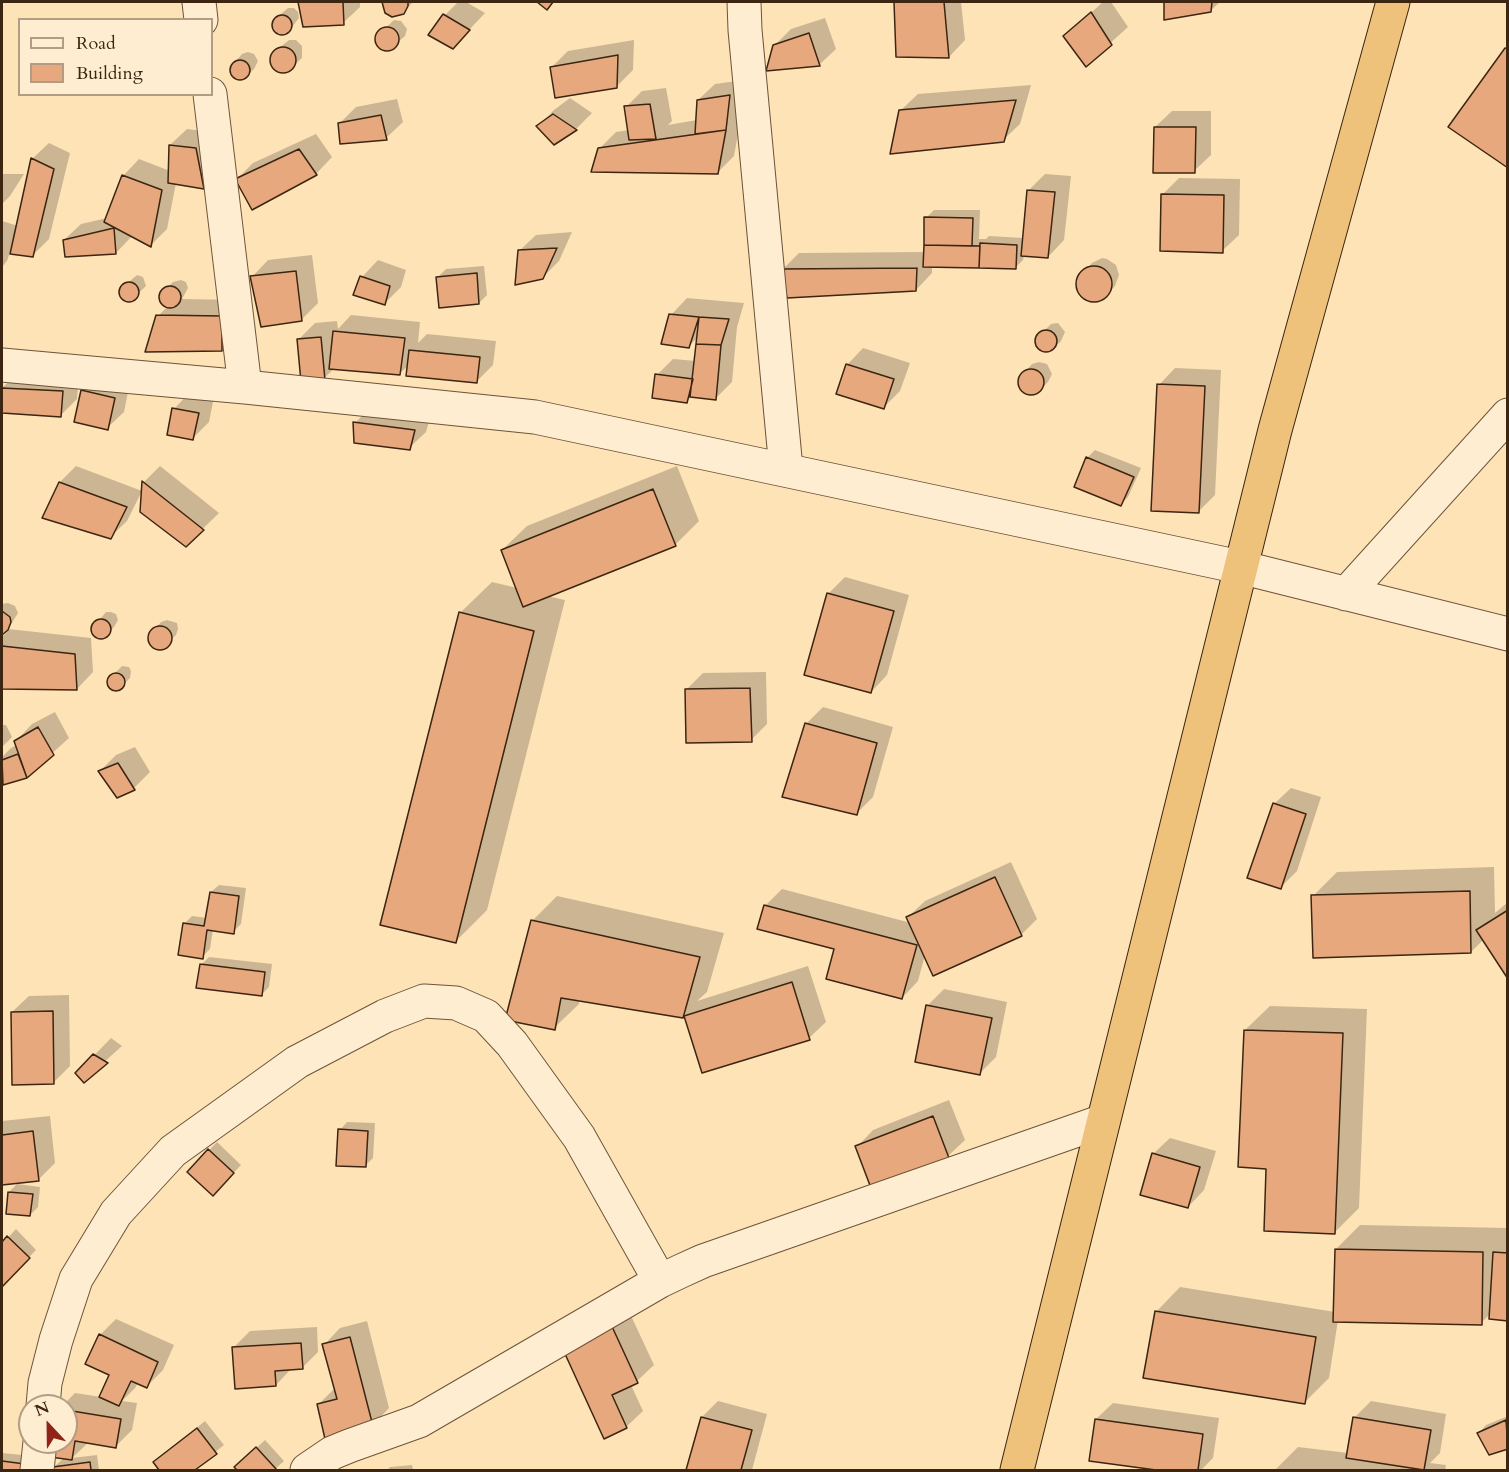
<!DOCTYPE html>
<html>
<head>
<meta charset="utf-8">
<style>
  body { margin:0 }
  #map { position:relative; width:1509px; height:1472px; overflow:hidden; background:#fee3b7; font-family:Cardo,serif }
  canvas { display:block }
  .frame { position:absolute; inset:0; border:3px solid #3c2511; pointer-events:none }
  .legend { position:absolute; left:18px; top:18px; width:195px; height:78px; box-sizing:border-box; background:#feedd0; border:2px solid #b09d84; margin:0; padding:8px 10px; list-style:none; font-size:18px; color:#3c2511 }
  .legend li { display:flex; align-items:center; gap:12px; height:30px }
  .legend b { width:30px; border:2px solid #b09d84 }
  .north { position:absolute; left:18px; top:1394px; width:60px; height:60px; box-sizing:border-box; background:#feedd0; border:2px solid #b09d84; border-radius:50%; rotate:338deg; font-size:16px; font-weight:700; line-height:24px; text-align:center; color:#3c2511 }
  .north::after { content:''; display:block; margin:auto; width:21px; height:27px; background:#8f2418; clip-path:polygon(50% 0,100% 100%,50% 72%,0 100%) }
</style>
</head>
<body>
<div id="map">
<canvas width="1509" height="1472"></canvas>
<div class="frame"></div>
<ul class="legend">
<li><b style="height:8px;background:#feedd0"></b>Road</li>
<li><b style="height:16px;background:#e7a87d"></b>Building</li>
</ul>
<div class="north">N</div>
</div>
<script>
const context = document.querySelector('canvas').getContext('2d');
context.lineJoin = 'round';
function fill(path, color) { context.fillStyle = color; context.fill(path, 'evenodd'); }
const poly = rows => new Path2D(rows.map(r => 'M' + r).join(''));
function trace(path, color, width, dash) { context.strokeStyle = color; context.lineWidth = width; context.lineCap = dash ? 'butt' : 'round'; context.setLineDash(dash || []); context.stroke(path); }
const shadow = poly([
  [299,2,360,2,360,7,343,23,304,25],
  [385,2,413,2,403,13,384,5],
  [458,2,466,2,485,13,453,47,430,35,445,15],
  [896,2,961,2,965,40,949,57,897,56],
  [1103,2,1111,2,1128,27,1086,65,1065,36],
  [1166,2,1220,2,1210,11,1166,18],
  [288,8,294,8,298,12,299,18,288,32,280,34,274,29,274,20],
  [825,18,836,49,819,65,774,46,791,29],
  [394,20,401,21,407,29,405,36,390,49,381,48,377,42,378,35],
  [289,40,296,40,302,46,302,58,287,71,280,71,271,60,273,53],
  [634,40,633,70,616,87,552,67,568,51],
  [248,52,254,54,258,61,254,69,245,77,239,79,234,77,231,69,234,63,242,54],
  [745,80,742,112,734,156,717,173,599,149,616,132,629,130,626,107,642,91,666,88,672,121,668,125,697,120,698,100,715,84],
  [1031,85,1020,124,1003,140,901,110,918,94],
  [570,98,592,113,576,129,554,143,538,126,554,110],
  [397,99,403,122,386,138,340,123,356,107],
  [1172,111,1211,111,1211,155,1194,171,1155,127],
  [187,129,212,132,220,171,203,187,176,183,167,229,151,245,133,235,116,253,64,240,81,224,107,218,123,176,139,159,170,171,170,145],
  [316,134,332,157,316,174,236,180,253,163],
  [49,143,70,153,49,239,33,255,10,252,7,261,2,267,2,221,18,226,32,159],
  [2,174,24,174,10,196,2,204],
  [1045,174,1071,176,1064,240,1048,257,1024,255,1023,260,1015,268,932,266,932,273,916,290,783,269,799,253,925,252,926,218,934,210,980,210,979,239,986,239,989,236,1024,238,1029,190],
  [1179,178,1240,179,1239,235,1222,251,1162,195],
  [572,232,559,261,542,278,519,251,536,235],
  [312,255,318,303,301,320,252,277,268,260],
  [1102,258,1107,259,1116,265,1119,275,1115,286,1107,294,1097,300,1091,300,1079,291,1078,280,1092,263],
  [378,260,406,270,401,287,385,303,362,277],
  [484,266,487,295,479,303,438,277,446,269],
  [137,275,143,277,146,286,131,300,126,300,121,294,122,288],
  [181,280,186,282,188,288,182,299,238,300,238,333,221,349,158,316,168,306,161,300,164,291,173,282],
  [687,298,744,303,737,327,732,382,716,398,692,396,687,401,657,375,673,359,696,361,699,336,688,347,671,315],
  [351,315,420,322,418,343,427,334,496,341,493,365,477,381,409,365,400,373,335,368,324,378,298,340,315,323,337,321,338,329],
  [1058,323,1065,332,1061,341,1053,349,1046,351,1040,349,1037,343,1038,337,1051,324],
  [863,348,910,363,900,391,884,407,847,365],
  [1039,362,1047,364,1052,374,1048,382,1040,390,1032,394,1022,390,1019,383,1024,373,1032,364],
  [1175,368,1221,370,1215,495,1199,511,1159,385],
  [19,372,79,375,77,399,61,415,2,412,2,388],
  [99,375,130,382,124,412,107,428,82,391],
  [190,392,214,397,209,422,193,438,174,409],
  [371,407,431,414,426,432,409,448,355,423],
  [1095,450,1141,468,1128,497,1120,505,1087,458],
  [76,466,142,491,127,521,110,537,60,482],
  [160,466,219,513,186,545,142,511,144,482],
  [677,466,699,521,675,545,547,596,565,600,487,910,455,942,460,613,492,582,517,588,502,550,527,526],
  [845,577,909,595,887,675,871,692,828,594],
  [8,603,15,606,18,613,8,629,91,638,93,672,77,689,2,688,2,637,8,631,2,633,2,604],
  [106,612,111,612,116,614,118,620,114,627,106,636,101,637,94,634,92,629],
  [167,620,177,623,178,629,176,635,162,648,153,646,149,636,161,622],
  [122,666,129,667,131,671,130,678,121,687,113,688,108,682,110,678],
  [766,672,767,724,751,740,686,690,703,673],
  [823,707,893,727,873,797,857,813,806,724],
  [55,712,69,738,27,776,3,784,2,780,2,757,11,748,17,745,16,741,32,724],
  [2,725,6,725,12,737,2,747],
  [135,747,150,772,134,788,100,771,116,755],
  [1291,788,1321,797,1297,871,1281,887,1274,804],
  [1011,862,1037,919,1021,935,925,955,918,981,902,998,836,947,765,906,782,889,911,923,908,917,925,901],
  [1494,867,1495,913,1508,902,1508,977,1484,939,1471,952,1313,896,1337,872],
  [219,885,246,888,241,924,233,932,213,929,210,949,202,957,184,924,192,916,207,918,211,892],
  [557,896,724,933,707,992,697,1001,808,966,826,1022,809,1038,703,1071,685,1013,682,1016,579,1000,579,1004,554,1028,532,921],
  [209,957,272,964,269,987,261,995,201,965],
  [944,989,1007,1002,996,1057,980,1073,928,1005],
  [69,995,70,1066,53,1083,12,1012,29,996],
  [1270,1006,1367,1009,1359,1208,1335,1232,1268,1167,1245,1030],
  [111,1038,122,1046,84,1080,77,1073],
  [949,1100,965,1140,948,1156,857,1147,873,1130],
  [50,1116,55,1163,38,1180,2,1184,2,1121],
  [347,1122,375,1123,373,1158,365,1166,340,1130],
  [1170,1138,1216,1151,1204,1190,1188,1207,1153,1154],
  [217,1142,241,1165,221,1186,189,1171],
  [17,1184,40,1187,38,1207,30,1215,9,1192],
  [1360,1225,1507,1228,1508,1319,1491,1313,1481,1323,1338,1320,1329,1378,1304,1403,1156,1312,1180,1287,1335,1312,1336,1249],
  [16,1229,36,1250,2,1285,2,1244],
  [626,1305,654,1365,637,1381,631,1385,643,1411,626,1427,561,1343],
  [116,1319,174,1345,163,1370,147,1386,138,1383,135,1388,122,1401,137,1403,132,1430,116,1446,89,1442,72,1458,97,1455,99,1470,55,1470,54,1467,64,1458,66,1442,66,1406,62,1406,75,1393,101,1397,111,1375,100,1335],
  [367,1321,389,1408,373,1425,318,1405,335,1388,324,1345,340,1328],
  [317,1327,318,1352,302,1368,291,1369,276,1385,233,1348,250,1331],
  [718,1401,767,1414,752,1470,688,1470,702,1417],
  [1371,1401,1446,1414,1440,1453,1430,1463,1446,1465,1445,1470,1275,1470,1298,1447,1348,1453,1354,1418],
  [1113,1403,1219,1418,1213,1458,1201,1470,1167,1470,1090,1460,1096,1419],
  [1508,1416,1508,1447,1479,1433,1486,1425],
  [205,1421,224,1445,192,1470,161,1470,155,1462],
  [265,1440,284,1461,274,1470,239,1470,236,1467],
  [2,1453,32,1456,31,1470,2,1470],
  [412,1465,413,1470,387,1470,390,1467]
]);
const building = poly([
  [298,2,343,2,344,25,303,27,298,2],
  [382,2,408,2,408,6,404,14,392,17,385,13,382,2],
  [537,2,553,2,547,10,537,2],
  [894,2,944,2,949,58,896,57,894,2],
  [1164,2,1212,2,1211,12,1164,20,1164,2],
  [1091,12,1112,45,1086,67,1063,36,1091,12],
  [443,14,470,30,453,49,428,35,443,14],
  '272 25a10 10 0 1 1 20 0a10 10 0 1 1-20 0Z',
  '375 39a12 12 0 1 1 24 0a12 12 0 1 1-24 0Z',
  [809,33,820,66,766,71,773,45,809,33],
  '270 60a13 13 0 1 1 26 0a13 13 0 1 1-26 0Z',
  [1505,48,1508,49,1508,168,1448,127,1505,48],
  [618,55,617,88,555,98,550,67,618,55],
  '230 70a10 10 0 1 1 20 0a10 10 0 1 1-20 0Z',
  [730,95,726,130,695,134,697,100,730,95],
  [1016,100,1004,142,890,154,899,110,1016,100],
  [650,104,656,139,629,140,624,106,650,104],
  [553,114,577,130,554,145,536,126,553,114],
  [381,115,387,140,340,144,338,123,381,115],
  [1154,127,1196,127,1195,173,1153,173,1154,127],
  [726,130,718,174,591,172,598,148,726,130],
  [169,145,196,148,204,189,168,183,169,145],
  [299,149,317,175,252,210,235,179,299,149],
  [31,158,54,169,33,257,10,254,31,158],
  [122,175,162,190,151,247,104,222,122,175],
  [1027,190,1055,192,1048,258,1021,256,1027,190],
  [1161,194,1224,195,1223,253,1160,251,1161,194],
  [924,217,973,218,972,246,924,245,924,217],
  [114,228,116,254,65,257,63,240,114,228],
  [980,243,1017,245,1016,269,979,268,980,243],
  [924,245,980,246,979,268,923,267,924,245],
  [557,248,543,279,515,285,518,250,557,248],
  '1076 284a18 18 0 1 1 36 0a18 18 0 1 1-36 0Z',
  [917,268,916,291,787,298,781,269,917,268],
  [296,271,302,321,261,327,250,276,296,271],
  [477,273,479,304,439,308,436,277,477,273],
  [360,276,390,286,385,305,353,295,360,276],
  '119 292a10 10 0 1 1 20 0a10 10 0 1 1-20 0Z',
  '159 297a11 11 0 1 1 22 0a11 11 0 1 1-22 0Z',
  [669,314,699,317,689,348,661,344,669,314],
  [156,315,222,316,222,351,145,352,156,315],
  [699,317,729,319,721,345,696,344,699,317],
  '1035 341a11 11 0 1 1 22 0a11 11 0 1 1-22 0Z',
  [333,331,405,338,400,375,329,369,333,331],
  [321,337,325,380,301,382,297,339,321,337],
  [696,344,721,345,716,400,690,397,696,344],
  [409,350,480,357,477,383,406,376,409,350],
  [846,364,894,379,884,409,836,394,846,364],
  '1018 382a13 13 0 1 1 26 0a13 13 0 1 1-26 0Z',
  [655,374,693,379,687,403,652,398,655,374],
  [1157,384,1205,386,1199,513,1151,511,1157,384],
  [2,388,63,391,61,417,2,413,2,388],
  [81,390,115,398,108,430,74,422,81,390],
  [172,408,199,413,193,440,167,435,172,408],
  [353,422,415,430,410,450,354,443,353,422],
  [1086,457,1134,477,1121,506,1074,487,1086,457],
  [142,481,204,530,186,547,140,512,142,481],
  [59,482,127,507,111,539,42,518,59,482],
  [653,489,676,546,523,607,501,550,653,489],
  [827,593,894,611,871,693,804,675,827,593],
  [2,611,10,617,11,622,8,630,2,635,2,611],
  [459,612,534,631,456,943,380,925,459,612],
  '91 629a10 10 0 1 1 20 0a10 10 0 1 1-20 0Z',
  '148 638a12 12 0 1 1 24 0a12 12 0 1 1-24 0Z',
  [2,646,75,654,77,690,2,689,2,646],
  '107 682a9 9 0 1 1 18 0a9 9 0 1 1-18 0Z',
  [750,688,752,742,686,743,685,689,750,688],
  [805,723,877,743,857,815,782,797,805,723],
  [38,727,54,755,27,778,14,741,38,727],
  [18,754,27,778,3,785,2,760,18,754],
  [118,763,135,790,117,798,98,771,118,763],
  [1273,803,1306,814,1281,889,1247,878,1273,803],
  [995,877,1022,936,933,976,906,917,995,877],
  [1470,891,1471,953,1313,958,1311,895,1470,891],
  [210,892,239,896,234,934,207,930,203,959,178,955,183,923,204,926,210,892],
  [764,905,917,945,902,999,826,979,834,949,757,929,764,905],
  [1508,910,1508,979,1476,930,1508,910],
  [531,920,700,957,683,1018,561,998,555,1030,505,1020,531,920],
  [200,964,265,972,262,996,196,988,200,964],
  [792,982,810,1040,702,1073,684,1016,792,982],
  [926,1005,992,1018,980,1075,915,1062,926,1005],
  [53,1011,54,1084,12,1085,11,1012,53,1011],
  [1244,1030,1343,1033,1335,1234,1264,1231,1266,1169,1238,1167,1244,1030],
  [93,1054,108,1063,84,1083,75,1073,93,1054],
  [933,1116,949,1158,871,1188,855,1146,933,1116],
  [338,1129,368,1131,366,1167,336,1166,338,1129],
  [33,1131,39,1181,2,1185,2,1135,33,1131],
  [208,1149,234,1173,213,1196,187,1172,208,1149],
  [1152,1153,1200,1167,1188,1208,1140,1195,1152,1153],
  [8,1192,33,1194,30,1216,6,1214,8,1192],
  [7,1236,30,1258,2,1287,2,1242,7,1236],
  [1335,1249,1483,1252,1482,1325,1333,1322,1335,1249],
  [1493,1252,1508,1253,1508,1321,1489,1319,1493,1252],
  [1155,1311,1316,1337,1305,1404,1143,1378,1155,1311],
  [609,1320,638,1383,612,1395,627,1428,604,1439,560,1343,609,1320],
  [99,1334,158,1362,147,1388,131,1381,119,1406,99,1397,109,1375,85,1364,99,1334],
  [350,1337,373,1426,325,1439,317,1404,337,1399,322,1344,350,1337],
  [301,1343,303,1369,275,1371,276,1386,235,1389,232,1347,301,1343],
  [66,1410,121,1419,116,1448,75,1441,72,1460,50,1457,52,1442,66,1442,66,1410],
  [701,1417,752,1430,741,1470,686,1470,701,1417],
  [1353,1417,1431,1430,1424,1470,1346,1458,1353,1417],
  [1095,1419,1203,1434,1198,1470,1156,1470,1089,1461,1095,1419],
  [1506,1420,1508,1449,1489,1455,1477,1433,1506,1420],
  [197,1428,217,1454,195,1470,159,1470,153,1462,197,1428],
  [256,1447,277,1470,237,1470,234,1467,256,1447],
  [2,1461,25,1464,24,1470,2,1470,2,1461],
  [90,1462,91,1470,53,1470,53,1467,90,1462]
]);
const minor = poly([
  [199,2,201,20],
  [744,2,745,30,786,469],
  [210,94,245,387],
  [2,365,245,387,535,417,1240,567,1508,634],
  [1346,594,1508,415],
  [43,1406,45,1383,56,1340,76,1279,116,1213,173,1151,297,1062,385,1016,424,1001,456,1003,486,1016,512,1044,579,1137,660,1281],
  [37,1470,40,1442],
  [307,1470,332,1453,349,1446,419,1421,660,1281,681,1271,703,1261,1103,1121]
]);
const trunk = poly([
  [1017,1470,1275,430,1393,2]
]);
fill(shadow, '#0003');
fill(building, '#e7a87d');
trace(building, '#3c2511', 1.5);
trace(minor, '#6c543a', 35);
trace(trunk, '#3c2511', 35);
trace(minor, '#feedd0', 33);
trace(trunk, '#efc27c', 33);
</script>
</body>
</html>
